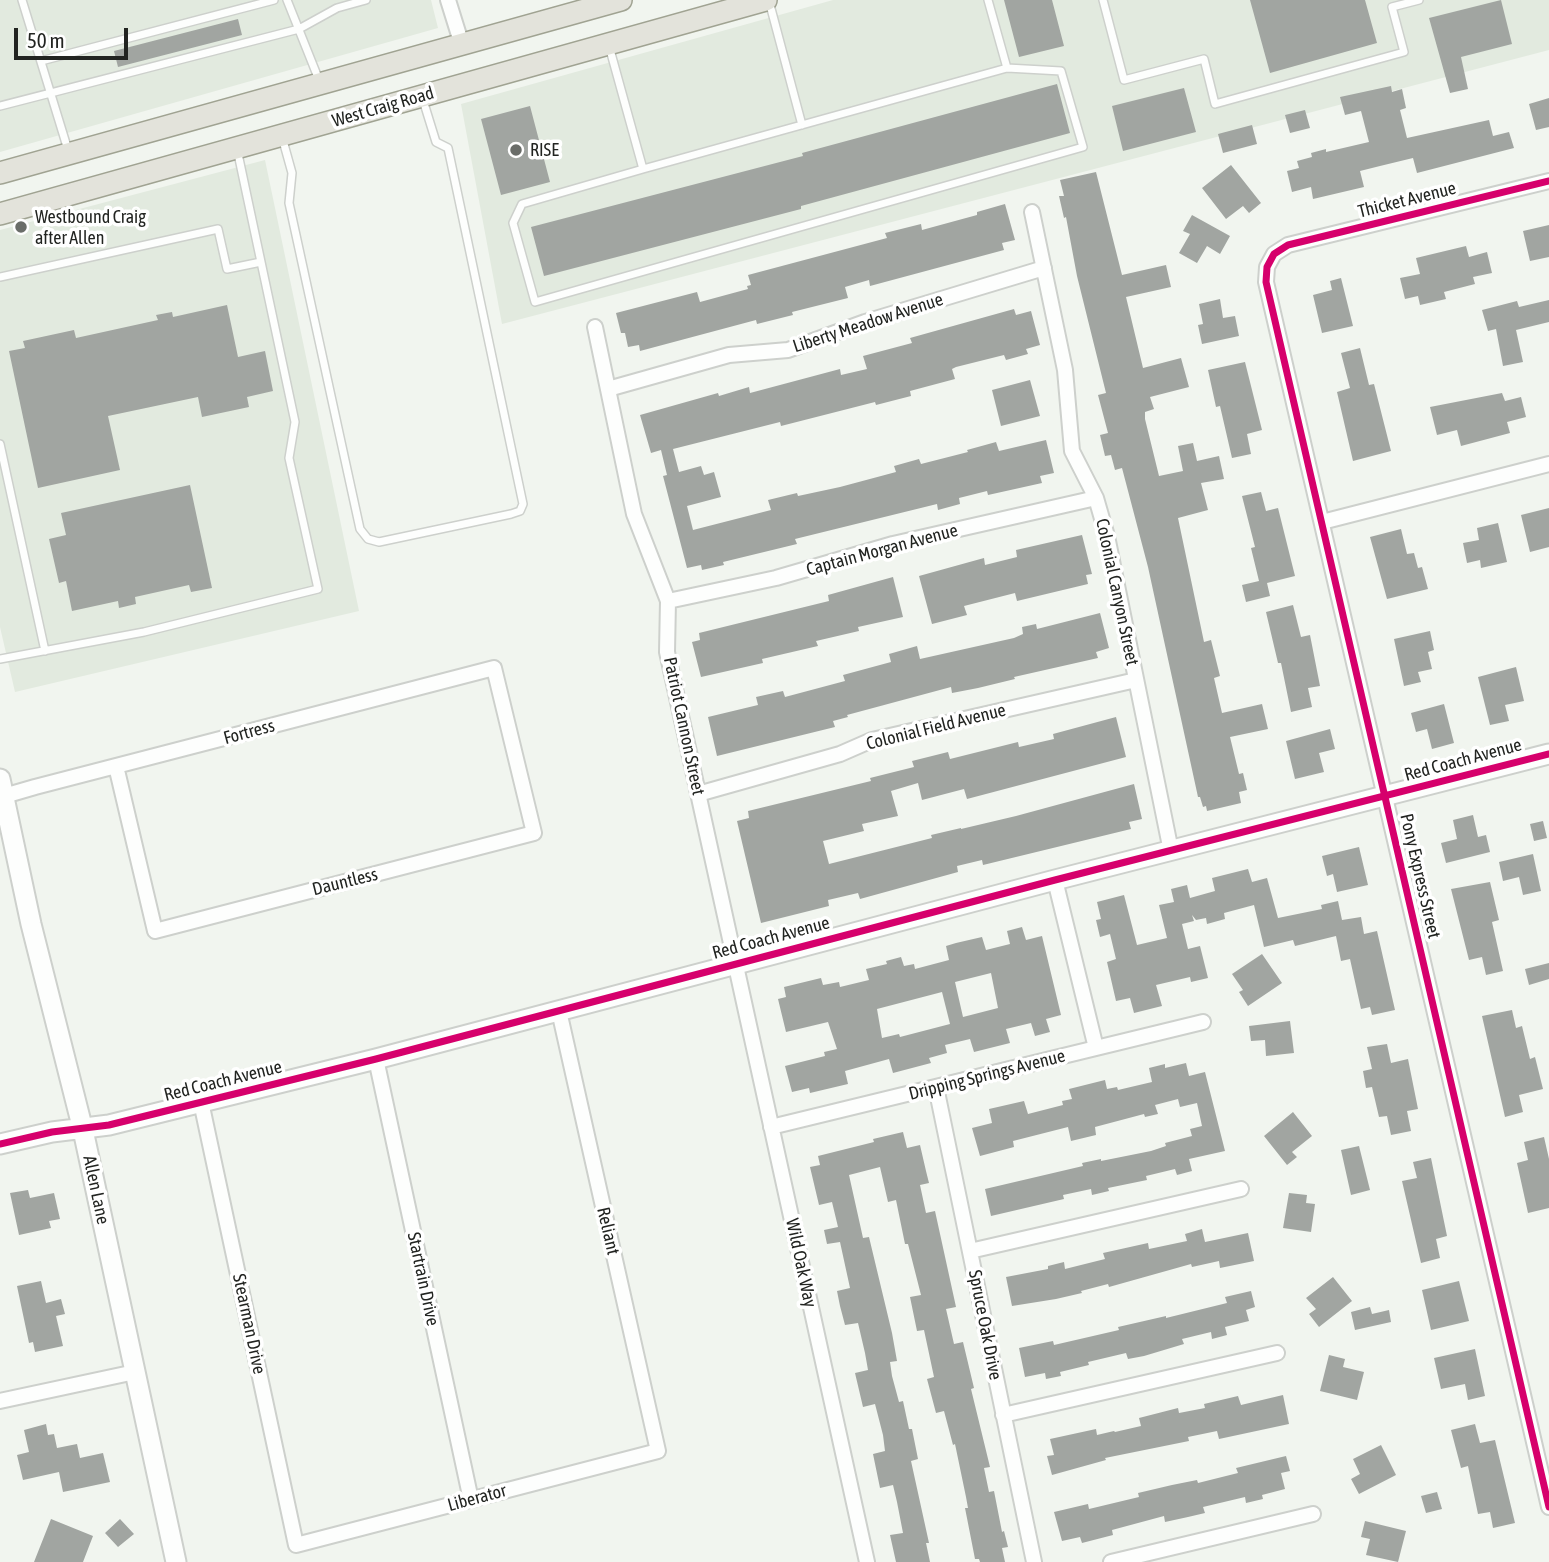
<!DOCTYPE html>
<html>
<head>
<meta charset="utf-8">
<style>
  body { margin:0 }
  #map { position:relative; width:1549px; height:1562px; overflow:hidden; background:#f1f5ef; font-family:"Asap Condensed",sans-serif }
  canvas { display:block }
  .scale { position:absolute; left:14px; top:28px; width:114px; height:32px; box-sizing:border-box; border:4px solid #222421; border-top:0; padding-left:9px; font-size:21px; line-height:24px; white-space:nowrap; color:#222421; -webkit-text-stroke:5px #fff; paint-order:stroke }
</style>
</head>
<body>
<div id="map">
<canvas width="1549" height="1562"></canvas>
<div class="scale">50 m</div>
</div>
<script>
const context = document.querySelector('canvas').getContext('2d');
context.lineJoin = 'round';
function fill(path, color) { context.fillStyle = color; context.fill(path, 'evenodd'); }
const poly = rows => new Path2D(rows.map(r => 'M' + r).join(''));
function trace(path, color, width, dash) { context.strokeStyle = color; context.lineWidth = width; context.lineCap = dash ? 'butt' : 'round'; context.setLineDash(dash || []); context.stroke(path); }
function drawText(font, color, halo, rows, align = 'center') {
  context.font = font + ' "Asap Condensed",sans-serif'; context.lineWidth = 7; context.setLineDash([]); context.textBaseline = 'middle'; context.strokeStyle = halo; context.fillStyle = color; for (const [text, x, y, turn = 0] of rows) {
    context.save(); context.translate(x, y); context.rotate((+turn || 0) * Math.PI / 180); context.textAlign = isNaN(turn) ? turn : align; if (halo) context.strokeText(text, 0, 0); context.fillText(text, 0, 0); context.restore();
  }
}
const built = poly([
  [0,0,431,0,438,28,0,152],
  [833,0,1549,0,1549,50,502,324,461,104],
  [265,160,359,611,15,692,0,627,0,230]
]);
const building = poly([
  [1004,0,1052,0,1064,46,1019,57],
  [1250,0,1365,0,1377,43,1270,73],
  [1501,0,1512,44,1461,57,1468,89,1450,93,1429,18],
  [238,19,242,35,118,67,114,51],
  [1057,84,1070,133,801,206,801,209,544,276,531,227,803,156,802,153],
  [1391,86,1392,92,1402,89,1406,108,1400,110,1407,138,1489,120,1493,136,1509,132,1514,148,1417,173,1413,158,1380,166,1360,171,1364,187,1313,199,1311,187,1292,192,1287,171,1299,168,1297,161,1312,157,1311,153,1326,149,1326,152,1369,142,1361,111,1345,115,1340,97],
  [1184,88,1196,132,1123,151,1112,106],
  [1549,98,1549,127,1536,130,1529,104],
  [530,106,550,182,501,195,481,119],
  [1305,110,1310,128,1290,133,1285,115],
  [1252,125,1257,144,1223,153,1218,134],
  [1231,165,1261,203,1249,213,1243,206,1226,219,1202,188],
  [1096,172,1122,275,1166,265,1171,287,1126,297,1143,368,1181,358,1189,387,1150,397,1154,409,1145,412,1145,419,1159,476,1183,471,1178,446,1193,443,1197,461,1219,456,1224,479,1201,483,1208,510,1178,518,1204,642,1211,640,1220,676,1214,678,1222,713,1262,704,1268,729,1230,737,1239,774,1243,773,1247,790,1239,792,1241,803,1207,811,1206,806,1203,807,1200,797,1198,797,1148,567,1122,468,1115,470,1111,455,1105,456,1100,435,1108,433,1098,395,1106,393,1077,276,1066,217,1064,218,1059,196,1064,196,1060,180],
  [1005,204,1015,240,1002,243,1004,250,870,286,869,280,845,287,848,298,792,312,793,315,757,324,756,320,640,351,639,345,628,347,625,333,621,333,616,313,697,292,700,302,748,289,747,286,751,285,748,275,887,238,885,233,921,224,922,230,977,215,977,212],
  [1192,215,1230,236,1220,254,1207,246,1197,263,1179,253,1190,234,1183,231],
  [1549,225,1549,257,1530,261,1523,231],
  [1466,246,1469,257,1487,252,1492,273,1473,277,1475,284,1444,292,1446,299,1420,305,1418,296,1405,299,1400,278,1420,274,1416,258],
  [1341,278,1353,326,1322,333,1313,295,1332,290,1330,281],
  [1220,299,1223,318,1235,316,1239,336,1202,344,1198,325,1203,324,1199,304],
  [1549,300,1549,322,1516,330,1523,362,1503,366,1496,329,1488,331,1482,310,1517,301,1519,307],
  [227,305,238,357,265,351,273,391,247,397,249,407,202,417,198,397,108,416,120,470,38,488,9,351,25,348,23,341,74,330,76,338,158,320,156,315,172,312,173,317],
  [1014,309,1016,315,1031,311,1040,345,1026,349,1028,354,1006,360,1004,355,956,367,952,369,955,379,910,391,911,396,876,405,875,402,781,426,780,422,673,449,679,472,701,466,704,475,714,472,721,497,687,506,693,530,771,510,768,500,797,493,798,496,840,487,896,472,894,466,919,459,921,464,968,452,967,450,996,442,999,451,1046,440,1054,473,1040,476,1042,483,988,495,987,491,959,498,960,504,938,510,937,504,795,539,797,544,723,562,724,565,702,570,701,565,687,568,663,476,667,475,661,450,651,453,640,415,718,393,719,396,749,387,750,393,840,369,841,375,867,369,863,356,912,343,910,338],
  [1360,348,1369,385,1374,384,1391,451,1353,461,1337,392,1350,388,1341,353],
  [1245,362,1262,430,1247,434,1251,454,1232,458,1220,406,1216,407,1208,370],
  [1030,380,1040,416,1001,426,992,390],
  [1502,393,1505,401,1521,397,1526,417,1507,422,1510,433,1461,446,1457,430,1437,435,1430,407],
  [190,485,212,588,191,592,189,585,135,597,136,604,119,608,118,601,72,611,66,581,59,583,49,539,66,535,61,513],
  [1261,492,1266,511,1278,508,1295,576,1267,583,1270,596,1246,602,1242,585,1259,581,1251,548,1255,547,1242,496],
  [1549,508,1549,547,1530,552,1521,515],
  [1498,523,1507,562,1481,568,1480,560,1467,563,1463,543,1479,540,1477,528],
  [1401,529,1407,554,1414,553,1418,568,1422,567,1428,589,1387,599,1370,537],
  [1082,535,1092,574,1086,575,1088,584,1017,601,1015,593,964,606,967,615,932,624,919,576,984,558,985,565,1017,557,1016,550],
  [893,577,903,617,858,627,859,631,816,641,818,646,762,659,763,663,701,677,692,642,700,640,699,633,829,601,828,595],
  [1293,605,1301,637,1310,635,1320,686,1308,688,1312,707,1291,712,1281,663,1278,663,1266,612],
  [1100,613,1109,648,1096,652,1098,658,1014,677,1015,679,978,688,952,693,951,687,847,715,848,717,833,721,835,727,717,756,708,717,758,705,756,697,783,691,785,697,845,681,843,675,891,662,889,654,917,646,920,659,1014,638,1023,634,1022,627,1036,624,1037,629],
  [1430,631,1434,650,1428,652,1432,669,1418,672,1421,682,1404,686,1394,639],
  [1516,667,1524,701,1505,705,1509,721,1490,725,1478,677],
  [1444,704,1454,743,1432,749,1427,729,1416,732,1411,713],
  [1116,717,1126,757,967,799,964,789,922,800,918,783,891,791,898,816,862,824,864,831,823,841,829,864,932,838,931,835,961,828,961,829,1016,816,1134,784,1142,819,1129,822,1131,829,983,865,982,860,957,866,958,872,860,899,858,893,828,900,829,906,761,923,737,821,749,818,748,811,871,781,870,778,914,767,912,761,948,752,950,759,1018,742,1019,747,1054,739,1053,734],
  [1330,729,1335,749,1319,753,1324,772,1295,779,1286,741],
  [1473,815,1478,837,1486,835,1490,852,1446,863,1441,843,1457,839,1453,820],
  [1543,821,1547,838,1534,841,1530,824],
  [1359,847,1368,885,1337,892,1333,874,1327,876,1322,856],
  [1533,854,1541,891,1523,895,1519,877,1503,881,1499,862],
  [1248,869,1252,882,1267,878,1278,918,1322,909,1321,905,1338,901,1342,920,1361,917,1364,934,1377,931,1395,1010,1372,1015,1370,1007,1361,1009,1350,959,1341,961,1336,936,1295,946,1293,940,1264,947,1254,905,1224,913,1225,919,1207,924,1206,918,1196,920,1192,915,1194,921,1182,924,1188,949,1200,946,1208,978,1191,982,1190,977,1156,985,1162,1006,1134,1013,1130,998,1116,1001,1107,962,1116,959,1110,934,1100,937,1096,920,1101,919,1097,902,1124,895,1137,945,1167,938,1159,905,1174,902,1171,889,1187,885,1190,898,1215,891,1212,878],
  [1490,882,1499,920,1492,922,1503,971,1486,975,1482,957,1469,960,1451,889],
  [1022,927,1026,940,1042,936,1061,1015,1046,1019,1050,1032,1035,1036,1031,1023,1006,1029,1010,1043,974,1052,970,1039,945,1045,947,1053,929,1058,931,1063,893,1073,889,1059,845,1071,848,1084,810,1093,809,1088,792,1092,785,1066,825,1056,824,1052,837,1049,828,1022,786,1032,778,999,786,997,784,987,821,978,823,985,839,982,840,987,869,980,866,969,887,964,886,961,901,957,904,966,914,964,915,969,949,960,946,946,956,943,982,937,986,950,1010,944,1007,931],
  [991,973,998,1008,963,1017,955,982],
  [942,992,950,1024,900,1037,899,1034,882,1038,877,1009],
  [1262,954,1282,983,1248,1006,1239,992,1243,990,1232,974],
  [1549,963,1549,979,1529,985,1525,969],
  [1512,1010,1516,1028,1522,1026,1530,1059,1535,1057,1543,1089,1519,1095,1523,1112,1505,1117,1482,1016],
  [1290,1021,1294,1053,1266,1056,1265,1040,1251,1041,1249,1026],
  [1387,1044,1391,1063,1408,1059,1418,1109,1407,1111,1411,1131,1391,1135,1387,1116,1379,1117,1372,1087,1366,1088,1363,1071,1372,1069,1367,1047],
  [1186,1063,1189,1076,1205,1072,1225,1151,1189,1159,1192,1171,1177,1175,1175,1169,1146,1176,1147,1180,1108,1188,1109,1191,1092,1195,1091,1189,1063,1195,1064,1199,991,1216,985,1189,1083,1166,1082,1163,1101,1159,1101,1161,1151,1151,1166,1146,1165,1143,1192,1136,1190,1129,1202,1126,1197,1103,1180,1107,1178,1099,1155,1105,1158,1114,1145,1117,1144,1114,1095,1127,1096,1135,1071,1141,1068,1127,1013,1141,1014,1147,980,1156,972,1128,992,1123,989,1109,1024,1101,1028,1114,1063,1105,1062,1101,1072,1099,1069,1089,1105,1080,1107,1089,1117,1087,1118,1090,1152,1082,1149,1068,1165,1064,1165,1068],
  [1293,1112,1312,1136,1292,1152,1297,1157,1287,1165,1264,1136],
  [903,1132,907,1148,920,1145,926,1171,929,1183,920,1185,926,1213,935,1211,956,1307,946,1309,954,1344,963,1342,974,1388,971,1389,990,1467,984,1468,989,1492,994,1491,1002,1532,1004,1531,1008,1547,1002,1548,1005,1562,980,1562,979,1559,975,1559,965,1508,968,1508,966,1497,955,1444,953,1445,944,1411,936,1413,927,1379,934,1377,924,1330,917,1331,910,1297,921,1295,908,1244,905,1244,896,1200,888,1202,880,1167,849,1175,863,1238,869,1237,892,1333,897,1361,890,1362,892,1376,899,1402,903,1401,909,1429,912,1429,918,1459,911,1461,929,1543,926,1543,930,1562,896,1562,890,1535,903,1533,897,1502,893,1485,880,1488,873,1454,885,1451,883,1435,875,1404,863,1407,855,1373,868,1370,865,1353,858,1323,845,1325,840,1306,837,1291,850,1288,840,1242,827,1244,824,1230,838,1227,832,1202,819,1205,810,1167,820,1165,818,1156,874,1142,873,1139],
  [1544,1137,1549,1159,1549,1208,1528,1213,1517,1163,1528,1160,1524,1142],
  [1359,1146,1370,1190,1351,1195,1341,1150],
  [1431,1158,1447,1236,1436,1239,1440,1258,1421,1263,1402,1181,1417,1178,1413,1162],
  [28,1190,30,1198,54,1193,60,1219,49,1221,51,1228,19,1235,10,1193],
  [1289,1193,1307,1195,1306,1203,1315,1204,1311,1232,1283,1228],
  [1202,1229,1205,1242,1248,1233,1254,1261,1220,1268,1219,1261,1192,1267,1191,1264,1109,1287,1108,1284,1081,1291,1082,1293,1056,1299,1012,1306,1006,1277,1048,1269,1048,1266,1064,1262,1065,1269,1105,1259,1103,1253,1148,1243,1149,1249,1187,1241,1185,1234],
  [1333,1277,1352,1301,1319,1327,1309,1314,1316,1309,1306,1298],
  [41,1281,46,1303,61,1299,65,1314,56,1316,63,1346,35,1352,33,1342,29,1343,17,1286],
  [1459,1281,1469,1321,1431,1330,1422,1290],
  [1251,1291,1255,1307,1246,1310,1249,1321,1225,1327,1227,1335,1212,1339,1211,1332,1182,1339,1184,1344,1144,1356,1128,1359,1126,1353,1088,1362,1089,1365,1060,1372,1061,1376,1046,1379,1045,1373,1025,1377,1019,1348,1053,1341,1054,1345,1119,1330,1118,1327,1166,1316,1166,1318,1227,1303,1225,1297],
  [1370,1307,1372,1314,1389,1310,1391,1322,1355,1330,1351,1312],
  [1475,1349,1485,1396,1468,1400,1465,1384,1441,1389,1434,1358],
  [1329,1355,1345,1359,1343,1367,1364,1372,1357,1400,1320,1391],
  [1283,1395,1289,1424,1219,1439,1217,1431,1188,1437,1189,1441,1105,1458,1106,1460,1052,1475,1047,1456,1054,1455,1050,1439,1096,1429,1097,1435,1114,1431,1115,1432,1141,1426,1139,1418,1178,1408,1179,1413,1205,1408,1204,1404,1238,1396,1241,1405],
  [46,1424,48,1435,54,1434,57,1448,77,1444,80,1458,103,1453,110,1482,63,1492,59,1472,23,1480,17,1455,29,1452,24,1430],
  [1475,1424,1480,1443,1495,1440,1515,1523,1493,1528,1490,1512,1478,1514,1468,1466,1461,1468,1451,1430],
  [1381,1445,1396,1475,1359,1494,1351,1479,1360,1474,1353,1459],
  [1286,1456,1290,1471,1281,1473,1285,1489,1262,1495,1263,1499,1246,1503,1245,1497,1203,1507,1205,1513,1188,1517,1165,1522,1164,1516,1112,1530,1113,1535,1082,1543,1080,1537,1062,1541,1054,1512,1088,1504,1089,1509,1139,1497,1138,1493,1172,1485,1197,1480,1198,1483,1238,1473,1236,1468],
  [1437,1492,1442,1509,1426,1513,1421,1496],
  [51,1519,93,1536,83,1562,34,1562],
  [120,1519,134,1534,118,1547,105,1533],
  [1365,1521,1406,1531,1398,1562,1366,1555,1370,1539,1361,1537]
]);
const lane = poly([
  [22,0,68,150],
  [287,0,319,80],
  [1103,0,1124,80,1204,59,1215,104,1404,52,1392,7,1419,0],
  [769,1,802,125],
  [609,46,643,169,522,204,513,223,535,302,1083,147,1061,71,1007,68,988,0],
  [41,61,274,0],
  [0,106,299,29,337,8,366,0],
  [282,137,292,173,289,203,360,529,368,539,379,542,511,514,520,511,523,504,448,148,436,142,423,100],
  [643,169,1007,68],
  [0,277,218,229,227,269,261,262],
  [0,444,45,651],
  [0,659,144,632,318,589,289,458,295,422,237,149]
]);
const street = poly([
  [448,0,462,45],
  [1549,181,1288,245,1274,254,1267,267,1266,282,1549,1507],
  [1032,212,1065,370,1072,451,1096,498,1107,536,1171,851],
  [595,327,634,514,668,601,667,652,867,1562],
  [608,389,729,355,788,350,865,322,1044,268],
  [1322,522,1549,464],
  [668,601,776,578,893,544,1096,498],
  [698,794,840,754,872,740,1136,680],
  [4,796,35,787,494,668,534,833,155,931,116,766],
  [1055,880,1096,1048],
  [376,1059,471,1500],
  [936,1087,1034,1562],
  [201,1102,296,1545,658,1451,559,1011],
  [771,1127,1203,1022],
  [970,1251,1241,1189],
  [0,1401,135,1372],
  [1003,1415,1277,1353],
  [1111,1562,1313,1514]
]);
const secondary = poly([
  [0,779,31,924,83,1130,176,1562],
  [0,1144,52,1132,109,1125,376,1059,1055,880,1549,754]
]);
const primary = poly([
  [0,173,621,0],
  [0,214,766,0]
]);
const cycleway = poly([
  [1549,181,1288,245,1274,254,1267,267,1266,282,1549,1507],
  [0,1144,52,1132,109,1125,376,1059,1055,880,1549,754]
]);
const markers = [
  [516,150,7,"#6a6d69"],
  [21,227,7,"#6a6d69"]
];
const streetNames = [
  ["West Craig Road",383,107,-16],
  ["Thicket Avenue",1407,200,-14],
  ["Liberty Meadow Avenue",868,323,-18],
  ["Captain Morgan Avenue",882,550,-15],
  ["Colonial Canyon Street",1117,592,78],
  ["Patriot Cannon Street",684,726,78],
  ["Colonial Field Avenue",936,727,-14],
  ["Fortress",249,732,-15],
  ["Red Coach Avenue",1463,760,-15],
  ["Pony Express Street",1420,876,77],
  ["Dauntless",345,882,-14],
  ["Red Coach Avenue",771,938,-15],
  ["Dripping Springs Avenue",987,1075,-14],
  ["Red Coach Avenue",223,1081,-14],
  ["Allen Lane",96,1190,78],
  ["Reliant",608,1231,77],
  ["Wild Oak Way",801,1263,78],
  ["Startrain Drive",423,1279,78],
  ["Stearman Drive",249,1324,78],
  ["Spruce Oak Drive",985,1325,79],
  ["Liberator",477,1498,-15]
];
const poiNames = [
  ["RISE",530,150],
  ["Westbound Craig",35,217],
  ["after Allen",35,238]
];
fill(built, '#e2eadf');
fill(building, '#a1a5a1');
trace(lane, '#cdd0cc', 10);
trace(street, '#cdd0cc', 18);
trace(secondary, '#cdd0cc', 23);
trace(primary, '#a0a392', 24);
trace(lane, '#fdfefd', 7);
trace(street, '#fdfefd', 14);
trace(secondary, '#fdfefd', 19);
trace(primary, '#e3e3db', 21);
trace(cycleway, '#d6006c', 7);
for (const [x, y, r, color] of markers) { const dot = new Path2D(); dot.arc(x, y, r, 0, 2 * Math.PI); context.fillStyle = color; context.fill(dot); trace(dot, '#fff', 2.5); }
drawText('18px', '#222421', '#fff', streetNames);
drawText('18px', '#222421', '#fff', poiNames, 'left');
</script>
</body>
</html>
